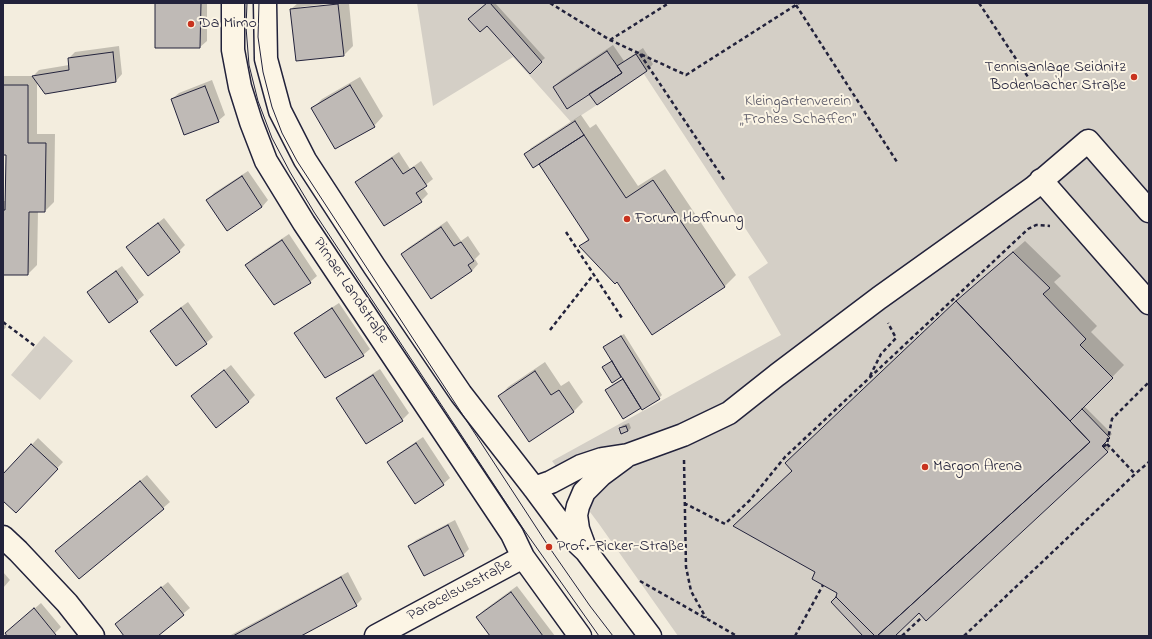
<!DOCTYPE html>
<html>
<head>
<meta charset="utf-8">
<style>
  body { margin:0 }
  #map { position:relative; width:1152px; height:639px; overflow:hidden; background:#f3edde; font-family:"Indie Flower",sans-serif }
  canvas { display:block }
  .frame { position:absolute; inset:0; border:4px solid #22223b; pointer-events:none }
</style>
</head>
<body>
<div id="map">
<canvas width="1152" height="639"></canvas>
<div class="frame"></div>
</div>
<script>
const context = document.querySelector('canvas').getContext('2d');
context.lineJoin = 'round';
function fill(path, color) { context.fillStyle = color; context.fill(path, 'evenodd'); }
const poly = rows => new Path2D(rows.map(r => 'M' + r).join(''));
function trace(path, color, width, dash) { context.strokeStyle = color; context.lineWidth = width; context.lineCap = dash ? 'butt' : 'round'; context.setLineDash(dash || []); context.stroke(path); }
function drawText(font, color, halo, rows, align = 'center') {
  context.font = font + ' "Indie Flower",sans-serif'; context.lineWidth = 4; context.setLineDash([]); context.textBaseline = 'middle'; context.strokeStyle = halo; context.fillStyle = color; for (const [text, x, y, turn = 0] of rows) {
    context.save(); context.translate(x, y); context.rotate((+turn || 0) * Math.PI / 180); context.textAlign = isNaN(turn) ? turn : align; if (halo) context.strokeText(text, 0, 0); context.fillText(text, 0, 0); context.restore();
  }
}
const green = poly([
  [417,3,1149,3,1149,636,678,636,599,524,552,461,781,335,748,277,768,263,644,74,571,122,513,57,433,106],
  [44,336,73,361,40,400,11,375]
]);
const shadow = poly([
  [156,3,207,3,207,41,200,47,156,47],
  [298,3,335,3,300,7,300,9,349,3,353,46,344,55,291,9],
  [488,3,495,3,545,58,530,72,487,25],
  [613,45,624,61,643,48,653,64,647,71,590,93,554,87,561,80],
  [119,46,122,74,116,81,45,93,37,81,37,134,55,134,54,202,45,211,38,211,37,265,28,274,3,274,3,201,6,201,7,154,3,154,3,76,33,76,39,70,69,65,69,58,75,52],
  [360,77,383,116,374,126,313,108,322,99],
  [212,80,225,115,218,121,172,99,179,93],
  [581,115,590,128,596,124,638,186,665,169,736,275,724,287,617,281,581,246,589,238,539,163,525,155,531,148],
  [399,152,410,169,421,161,433,179,423,187,428,194,421,201,385,225,356,182,363,176],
  [248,171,268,200,262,207,208,200,214,193],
  [164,218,185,245,179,251,128,247],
  [447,221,461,241,468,236,480,254,475,259,478,264,472,271,431,298,402,254,408,248],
  [289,234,317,276,310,282,246,265,253,258],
  [1025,241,1061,276,1054,282,1097,326,1091,332,1124,365,1084,406,1112,434,1105,442,1110,449,926,620,919,612,894,636,865,636,837,597,838,593,816,572,746,514,793,470,970,289],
  [122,266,144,295,137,301,88,292,94,286],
  [188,302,213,337,206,343,176,365,151,331,158,324],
  [339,303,370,349,363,355,295,333,302,327],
  [3,323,6,327,3,331],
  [624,334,662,395,659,398,606,390,613,384,623,378,622,376,613,381,604,367,612,361,607,344],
  [545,362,561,386,569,381,583,402,574,411,529,441,499,397,508,387],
  [231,365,255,395,248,402,192,396],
  [380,369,409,413,402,420,337,398,344,392],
  [629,423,631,428,628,431,620,428,623,425],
  [423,437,450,478,443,484,388,462,395,456],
  [38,438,63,462,23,505,3,499,3,476],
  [147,475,170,502,163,508,63,545],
  [455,520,469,549,463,555,409,546,416,540],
  [3,572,10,580,3,588],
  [348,572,362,599,356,605,299,636,229,636],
  [168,582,190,608,156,636,126,636,123,618],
  [517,586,555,636,492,636,477,617,484,610],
  [41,603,61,627,52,636,8,636,6,633]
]);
const building = poly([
  [155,3,201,3,200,48,155,48,155,3],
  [487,3,490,3,542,62,530,74,487,26,480,32,468,19,487,3],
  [338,4,344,56,296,61,290,9,338,4],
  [607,51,622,73,567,109,553,87,607,51],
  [113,52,116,82,45,94,32,76,69,70,68,58,113,52],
  [636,54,647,71,597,105,589,94,622,73,617,66,636,54],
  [3,85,28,85,28,143,46,143,45,212,29,212,28,275,3,275,3,210,5,210,6,155,3,155,3,85],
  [350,85,375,127,335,149,311,108,350,85],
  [205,86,219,122,184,135,171,99,205,86],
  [575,121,584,135,533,168,524,154,575,121],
  [584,135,626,198,653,180,725,287,652,335,617,282,615,284,579,246,589,240,539,164,584,135],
  [392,158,403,174,414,167,427,186,416,193,422,202,384,226,355,182,392,158],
  [242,176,262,207,227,231,206,200,242,176],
  [158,223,180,252,148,276,126,247,158,223],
  [441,227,454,246,461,242,474,261,468,265,472,271,431,299,401,254,441,227],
  [282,240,311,283,274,305,245,265,282,240],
  [1013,252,1050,288,1043,294,1086,339,1080,345,1113,378,1070,421,956,301,1013,252],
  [116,271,138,302,109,323,87,292,116,271],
  [956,301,1090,442,877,636,875,636,836,597,837,593,812,579,815,572,733,526,792,471,785,463,956,301],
  [181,308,207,344,176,366,150,331,181,308],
  [332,308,364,356,325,378,294,333,332,308],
  [621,336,660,399,642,410,603,347,621,336],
  [612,361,621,377,612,383,602,367,612,361],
  [224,370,249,402,216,428,191,396,224,370],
  [535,371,551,395,559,390,574,412,529,442,498,396,535,371],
  [373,375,403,421,366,444,336,398,373,375],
  [623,379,641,408,623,419,605,390,623,379],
  [1082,409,1110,438,1102,446,1108,452,926,621,919,613,895,636,877,636,1090,442,1070,421,1082,409],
  [626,426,628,431,621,434,619,428,626,426],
  [416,443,444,485,415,504,387,462,416,443],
  [31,444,58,469,16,513,3,501,3,474,31,444],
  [140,481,164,509,79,579,55,551,140,481],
  [448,525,464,556,424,576,408,546,448,525],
  [341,577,357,606,301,636,233,636,341,577],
  [161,587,184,615,158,636,124,636,115,624,161,587],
  [511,592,543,636,490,636,476,617,511,592],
  [836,597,875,636,863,636,831,602,836,597],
  [34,608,56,635,54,636,7,636,5,633,34,608]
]);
const path = poly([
  [550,3,610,40,686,75,799,3],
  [979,3,1028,77],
  [796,5,897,162],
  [610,40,669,3],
  [640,54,725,181],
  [566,232,622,318],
  [3,322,35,346],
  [550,330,594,274],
  [870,376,881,354,896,338,888,323],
  [1107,444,1135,474],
  [1103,447,1107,444,1112,419,1149,382],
  [684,460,686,567,691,591,706,618],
  [684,503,725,524,750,500,785,457,1028,229,1036,225,1050,226],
  [640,581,737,636],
  [795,636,823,585],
  [902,636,922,617],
  [964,636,1135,474,1149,462]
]);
const minor = poly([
  [233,3,233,50,240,87,251,122,266,161,304,223,512,534,523,557,580,636],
  [265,3,266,59,280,111,305,160,374,266,461,394,534,488,568,534,586,551,650,636],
  [1041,180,1149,303],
  [534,488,551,482,581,466,602,459,628,455,683,435,729,413,777,375,879,298,1033,188,1088,141,1149,211],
  [3,537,18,551,67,603,93,636],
  [585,548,578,529,576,515,578,506,584,492,601,475,624,458],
  [376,636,523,557]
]);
const tram = poly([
  [247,3,246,27,249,65,258,101,272,138,290,172,314,212,522,527,599,636],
  [259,3,258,37,263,72,272,107,282,133,297,161,549,547,590,606,613,636]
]);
const markers = [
  [191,24,4,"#c8321e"],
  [1134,77,4,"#c8321e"],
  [627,219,4,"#c8321e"],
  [925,467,4,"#c8321e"],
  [549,547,4,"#c8321e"]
];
const poiNames = [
  ["Da Mimo",199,24],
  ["Tennisanlage Seidnitz",1126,68,"right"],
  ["Bodenbacher Straße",1126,86,"right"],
  ["Forum Hoffnung",635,219],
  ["Margon Arena",933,467],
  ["Prof.-Ricker-Straße",557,547]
];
const parkNames = [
  ["Kleingartenverein",798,102],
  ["„Frohes Schaffen“",798,120]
];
const streetNames = [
  ["Pirnaer Landstraße",350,291,56],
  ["Paracelsusstraße",460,591,-28]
];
fill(green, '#d4cfc6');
fill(shadow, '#0003');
fill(building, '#bfbab6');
trace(building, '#22223b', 1);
trace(minor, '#22223b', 25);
trace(path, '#22223b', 2.5, [4, 3]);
trace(minor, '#fcf5e5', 22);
trace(tram, '#22223b', 1);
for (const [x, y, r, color] of markers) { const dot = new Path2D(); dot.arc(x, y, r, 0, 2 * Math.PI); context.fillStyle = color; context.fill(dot); trace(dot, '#fcf5e5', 1.5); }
drawText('16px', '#22223b', '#fcf5e5', poiNames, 'left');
drawText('16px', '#575665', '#fcf5e5', parkNames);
drawText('16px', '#22223b', '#fcf5e5', streetNames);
</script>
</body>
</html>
